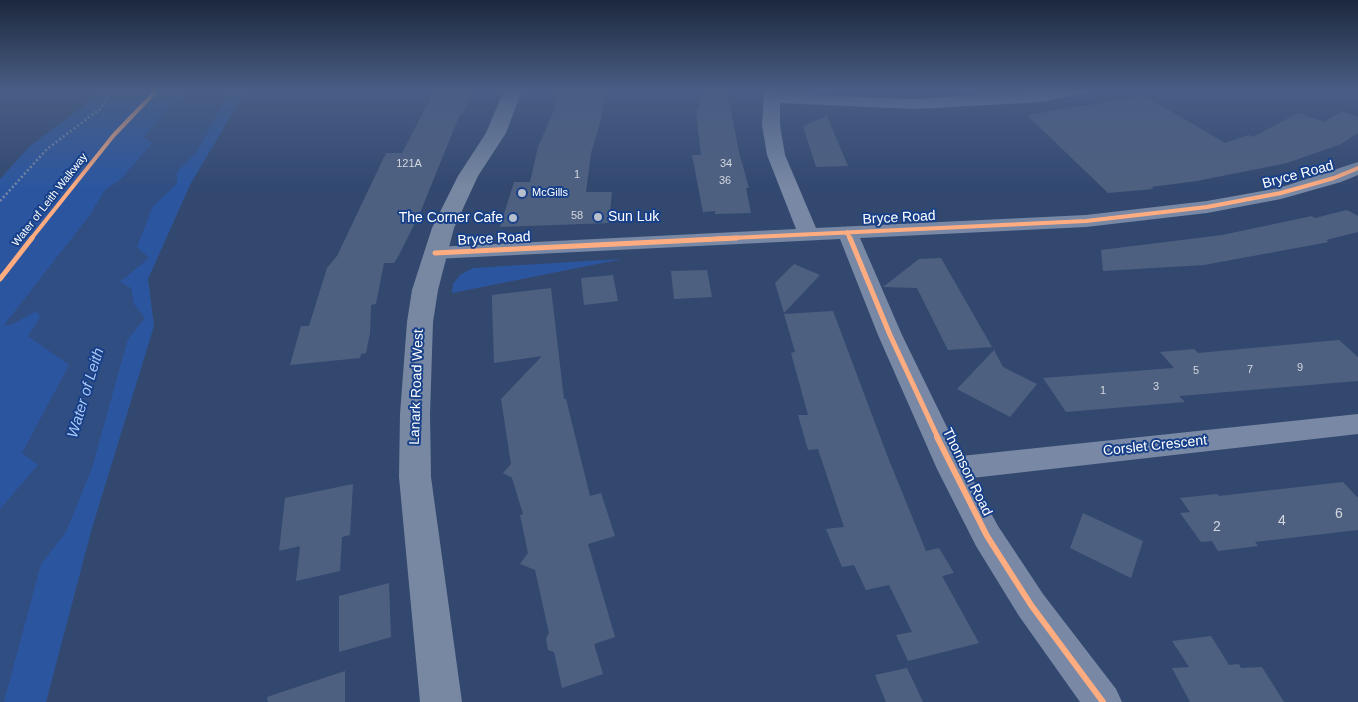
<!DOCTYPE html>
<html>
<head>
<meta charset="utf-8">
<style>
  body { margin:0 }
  canvas { display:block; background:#32486f }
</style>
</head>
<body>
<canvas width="1358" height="702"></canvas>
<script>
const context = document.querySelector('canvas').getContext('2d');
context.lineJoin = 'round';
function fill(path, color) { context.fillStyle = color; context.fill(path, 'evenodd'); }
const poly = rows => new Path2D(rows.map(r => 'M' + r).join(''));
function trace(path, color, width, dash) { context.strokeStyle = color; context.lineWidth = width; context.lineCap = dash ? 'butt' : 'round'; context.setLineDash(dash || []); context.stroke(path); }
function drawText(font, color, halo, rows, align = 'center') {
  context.font = font + ' Arial,sans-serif'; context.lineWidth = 4; context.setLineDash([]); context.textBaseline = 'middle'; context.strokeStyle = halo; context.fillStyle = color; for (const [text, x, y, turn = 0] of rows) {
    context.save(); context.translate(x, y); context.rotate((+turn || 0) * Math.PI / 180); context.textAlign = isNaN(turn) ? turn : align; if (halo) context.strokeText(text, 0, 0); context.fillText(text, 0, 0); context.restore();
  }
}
const green = poly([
  [104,90,246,90,190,185,148,279,154,326,92,528,46,702,0,702,0,179,30,146],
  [622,259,452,293,453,284,460,275,473,268]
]);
const water = poly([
  [189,90,231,90,196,153,177,172,177,184,153,206,137,247,149,258,120,282,131,288,134,304,145,318,128,339,92,468,66,532,41,564,4,702,0,702,0,509,38,465,22,453,69,365,28,336,40,317,36,311,13,324,3,326,89,216,105,190,122,178,152,143,144,137,160,117]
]);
const building = poly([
  [435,90,473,90,463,114,460,114,420,213,399,255,394,263,384,263,376,304,371,305,370,333,366,353,361,354,360,358,290,365,301,326,309,326,327,268,337,256,386,153,402,153],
  [559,90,605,90,601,119,591,153,586,192,612,192,609,223,500,227,514,182,530,182,538,147,555,108],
  [706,90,727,90,739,152,749,188,746,188,751,213,715,214,715,211,703,212,692,155,701,155,696,112],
  [1145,96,1225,143,1249,135,1253,137,1298,113,1324,122,1342,111,1358,117,1358,133,1341,144,1287,163,1197,181,1151,187,1154,189,1108,193,1027,115],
  [827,116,848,166,816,167,803,126],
  [1347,210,1358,216,1358,232,1326,240,1329,242,1204,265,1103,271,1101,250,1222,235,1312,216,1315,218],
  [941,258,992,347,948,350,917,288,883,287,919,259],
  [794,264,820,275,784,313,775,283],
  [707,270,712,297,674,299,671,271],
  [613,275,618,301,584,305,581,278],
  [551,288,564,399,566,399,590,496,601,493,615,536,588,544,615,637,594,644,603,674,562,688,554,652,548,650,546,638,549,633,535,570,520,564,528,553,520,515,523,514,512,478,503,473,511,464,501,399,542,356,494,363,492,302,492,295],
  [833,311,887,455,926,551,939,548,954,573,942,576,979,643,908,661,896,635,912,632,889,585,866,590,854,565,842,567,826,529,844,527,818,449,808,450,798,415,808,415,791,353,795,352,784,314],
  [1339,340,1358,357,1358,381,1179,396,1185,402,1066,412,1043,378,1174,368,1160,352,1194,349,1198,353],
  [994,350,1003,367,1037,384,1010,417,957,389],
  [1343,482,1358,498,1358,530,1255,542,1258,546,1218,551,1212,541,1201,542,1180,513,1190,512,1180,498,1217,494,1219,496],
  [353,484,350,535,342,537,340,571,296,581,300,546,279,551,285,498],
  [1083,513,1143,541,1131,578,1070,548],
  [389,583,391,637,339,652,339,596],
  [1211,636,1229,665,1239,664,1241,668,1262,667,1284,702,1190,702,1172,668,1189,667,1172,641],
  [907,668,923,702,886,702,875,675],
  [345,671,345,702,268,702,267,697]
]);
const path = poly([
  [0,201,47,149,100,109,112,90]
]);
const minor = poly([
  [764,90,780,90,780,94,915,99,1054,90,1087,90,1085,93,1042,102,915,109,780,103,780,125,785,155,816,228,1086,215,1207,201,1279,188,1358,162,1358,175,1341,182,1281,199,1207,213,1086,227,860,238,902,335,961,456,1358,414,1358,434,972,478,998,526,1043,594,1116,689,1122,702,1080,702,1019,616,976,546,937,469,878,335,840,239,435,259,427,258,424,253,427,248,435,247,796,229,767,155,762,125,764,90]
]);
const primary = poly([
  [504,90,522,90,506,133,478,176,454,228,438,290,433,322,430,414,431,477,462,702,420,702,399,477,400,414,407,322,412,290,432,228,458,176,486,133,504,90]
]);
const cyclewayFar2 = poly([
  [847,232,850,239],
  [31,239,113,136,157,90],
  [711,239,1086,221,1207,207,1281,193,1334,178,1358,168]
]);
const cyclewayFar1 = poly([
  [850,238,890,335,938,438],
  [435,253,737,238],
  [0,279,32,238]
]);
const cycleway = poly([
  [937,437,987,536,1031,605,1103,702]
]);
const markers = [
  [522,193,5,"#b7bfcd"],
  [598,217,5,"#b7bfcd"],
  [513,218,5,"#b7bfcd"]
];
const numberNames = [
  ["121A",409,164],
  ["34",726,164],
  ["1",577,175],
  ["36",725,181],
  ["58",577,216],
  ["9",1300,368],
  ["7",1250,370],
  ["5",1196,371],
  ["3",1156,387],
  ["1",1103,391]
];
const farPoinames = [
  ["McGills",532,193]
];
const farStreetnames = [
  ["Water of Leith Walkway",50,200,-52]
];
const streetNames = [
  ["Bryce Road",1298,175,-15],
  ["Bryce Road",899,218,-3],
  ["Bryce Road",494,239,-3],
  ["Lanark Road West",417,387,-88],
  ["Corslet Crescent",1155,446,-6],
  ["Thomson Road",967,472,64]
];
const poiNames = [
  ["Sun Luk",608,217],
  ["The Corner Cafe",503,218,"right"]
];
const nearNumbernames = [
  ["6",1339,514],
  ["4",1282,521],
  ["2",1217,527]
];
const waterNames = [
  ["Water of Leith",86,393,-73]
];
fill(green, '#2b569f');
fill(water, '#314e83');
fill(building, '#4e6080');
trace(path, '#7989a5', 2.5, [2, 2.5]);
fill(minor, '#7989a5');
fill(primary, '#7888a2');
trace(cyclewayFar2, '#ffac80', 4);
trace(cyclewayFar1, '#ffac80', 5);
trace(cycleway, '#ffac80', 6);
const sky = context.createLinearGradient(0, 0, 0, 188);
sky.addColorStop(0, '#1c283d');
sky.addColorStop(0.48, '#495e85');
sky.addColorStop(1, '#495e8500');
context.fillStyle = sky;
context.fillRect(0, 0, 1358, 188);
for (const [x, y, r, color] of markers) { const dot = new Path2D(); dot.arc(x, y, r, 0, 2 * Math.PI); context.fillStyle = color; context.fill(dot); trace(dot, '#184089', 2); }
drawText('11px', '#d3d7df', null, numberNames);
drawText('11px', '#fff', '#184089', farPoinames, 'left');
drawText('11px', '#fff', '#184089', farStreetnames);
drawText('14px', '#fff', '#184089', streetNames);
drawText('14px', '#fff', '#184089', poiNames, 'left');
drawText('14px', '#d3d7df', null, nearNumbernames);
drawText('italic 15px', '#abc7f5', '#184089', waterNames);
</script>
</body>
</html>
